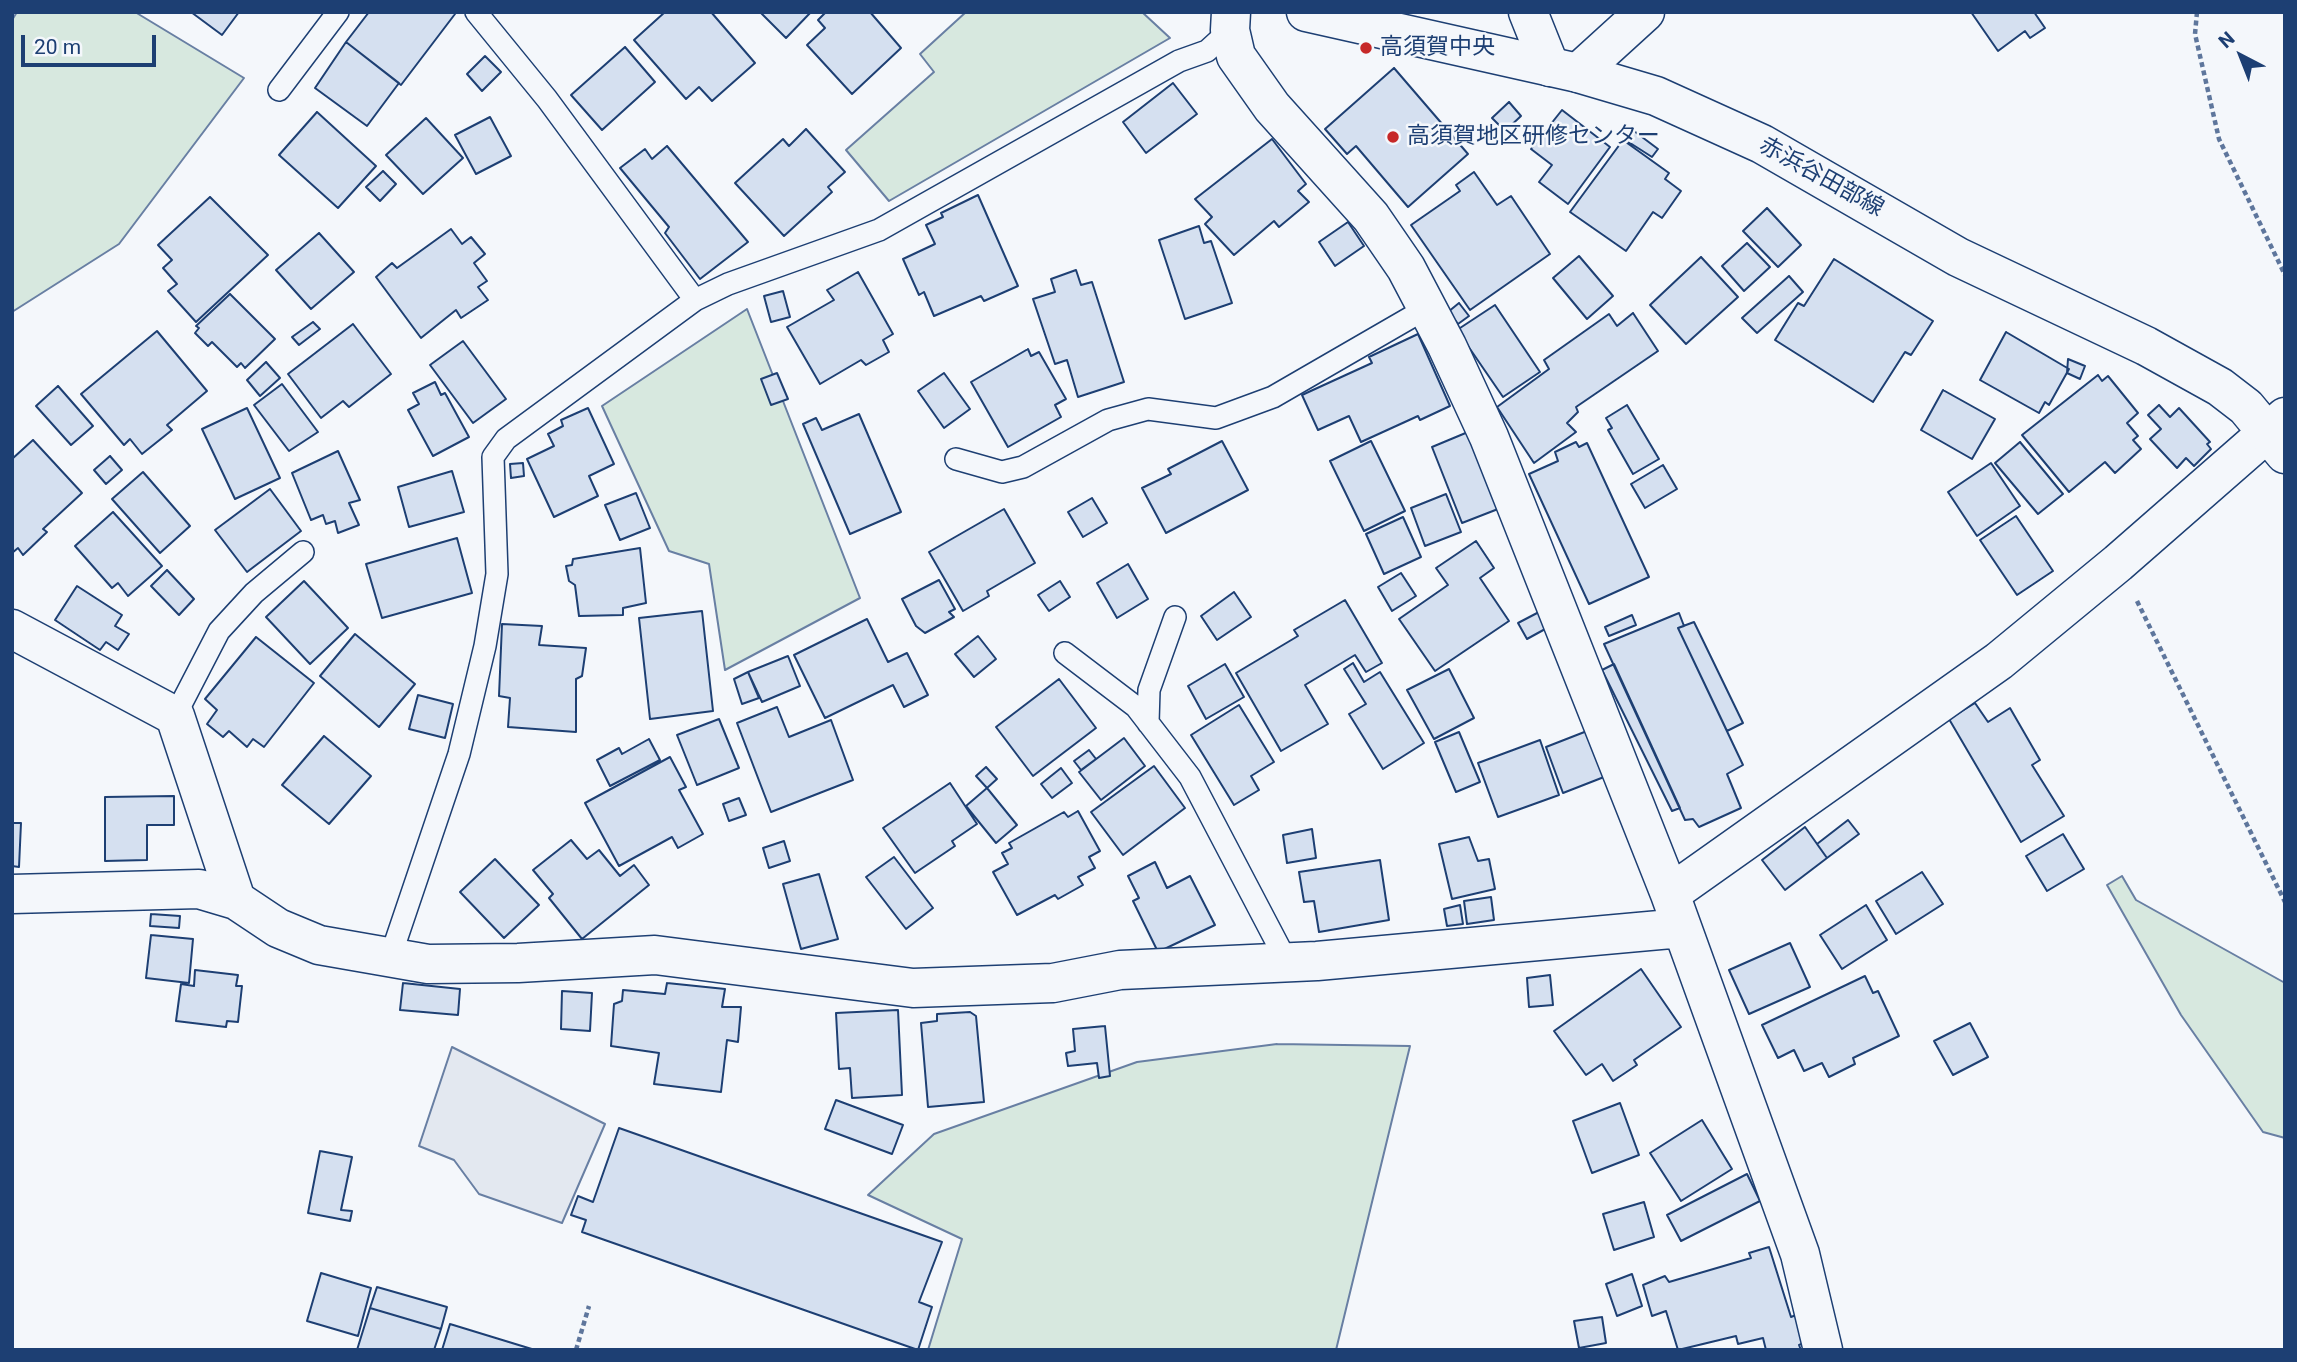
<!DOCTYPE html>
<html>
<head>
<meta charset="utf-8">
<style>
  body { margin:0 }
  #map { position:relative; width:2297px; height:1362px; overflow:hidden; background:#f4f7fb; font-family:Roboto,sans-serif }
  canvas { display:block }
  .frame { position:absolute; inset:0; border:14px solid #1d3f73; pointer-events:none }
  .north { position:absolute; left:2206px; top:21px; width:70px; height:70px; -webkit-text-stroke:5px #f4f7fb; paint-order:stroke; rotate:318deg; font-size:19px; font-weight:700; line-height:28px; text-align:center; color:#1d3f73 }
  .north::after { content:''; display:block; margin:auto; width:24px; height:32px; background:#1d3f73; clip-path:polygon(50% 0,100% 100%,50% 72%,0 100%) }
  .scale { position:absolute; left:21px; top:35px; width:135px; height:32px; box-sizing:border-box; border:4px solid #1d3f73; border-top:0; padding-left:9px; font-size:21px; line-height:24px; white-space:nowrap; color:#1d3f73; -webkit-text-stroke:5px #f4f7fb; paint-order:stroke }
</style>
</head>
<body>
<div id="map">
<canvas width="2297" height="1362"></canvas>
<div class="frame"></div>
<div class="north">N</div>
<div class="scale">20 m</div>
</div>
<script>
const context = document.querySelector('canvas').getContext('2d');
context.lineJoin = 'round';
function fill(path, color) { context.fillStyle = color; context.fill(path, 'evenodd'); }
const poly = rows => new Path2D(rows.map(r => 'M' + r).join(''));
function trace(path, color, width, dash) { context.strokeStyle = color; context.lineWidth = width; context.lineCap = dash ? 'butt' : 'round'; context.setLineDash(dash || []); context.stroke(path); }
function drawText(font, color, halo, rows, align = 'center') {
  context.font = font + ' Roboto,"Noto Sans JP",sans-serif'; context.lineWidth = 5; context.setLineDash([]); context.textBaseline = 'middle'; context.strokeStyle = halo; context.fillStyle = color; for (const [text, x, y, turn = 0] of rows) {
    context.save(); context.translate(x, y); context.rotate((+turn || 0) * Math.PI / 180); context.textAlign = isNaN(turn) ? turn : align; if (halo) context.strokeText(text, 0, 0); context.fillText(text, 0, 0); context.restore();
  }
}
const green = poly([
  [17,12,135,12,244,78,119,244,12,312,12,20,17,12],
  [966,12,1142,12,1170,38,889,201,846,150,934,72,920,54,966,12],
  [747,309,860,598,725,670,709,564,669,551,602,406,747,309],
  [2122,876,2136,900,2285,983,2285,1138,2263,1132,2181,1015,2107,885,2122,876],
  [1277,1044,1410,1046,1336,1350,928,1350,962,1239,868,1195,934,1134,1137,1062,1277,1044]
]);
const parking = poly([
  [452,1047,605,1124,562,1223,479,1194,454,1160,419,1146,452,1047]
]);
const building = poly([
  [191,12,239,12,222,35,191,12],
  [369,12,453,12,455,14,401,85,346,42,369,12],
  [665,12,711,12,755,63,712,101,699,87,686,99,634,40,665,12],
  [760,12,811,12,786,38,760,12],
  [826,12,870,12,901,48,852,94,807,45,825,28,818,20,826,12],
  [1971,12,2034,12,2045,28,2030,38,2025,31,1998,51,1971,12],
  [346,42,399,83,367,126,315,88,346,42],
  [625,47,655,82,602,130,571,95,625,47],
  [485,56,501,72,482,91,467,74,485,56],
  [1394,68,1468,154,1408,207,1356,146,1347,154,1325,129,1394,68],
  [1173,83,1197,114,1146,153,1123,122,1173,83],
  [1509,102,1521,116,1505,131,1492,118,1509,102],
  [1562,110,1610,147,1568,204,1539,182,1552,165,1531,149,1562,110],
  [317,112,376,166,338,208,279,155,317,112],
  [490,117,511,156,476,174,455,135,490,117],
  [426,118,463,158,423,194,386,155,426,118],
  [806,129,845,172,828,187,832,192,784,236,735,183,783,139,789,146,806,129],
  [1634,131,1658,149,1652,157,1627,141,1634,131],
  [1272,139,1306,184,1298,191,1309,202,1279,227,1274,221,1234,255,1205,224,1212,217,1195,199,1272,139],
  [1623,140,1669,173,1665,179,1681,191,1662,218,1653,212,1626,251,1570,212,1623,140],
  [667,146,748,242,700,279,665,233,669,227,620,168,645,149,652,159,667,146],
  [383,171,396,184,380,201,366,187,383,171],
  [1474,172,1497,205,1511,196,1550,254,1470,310,1411,225,1460,191,1456,185,1474,172],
  [978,195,1018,286,984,301,981,296,934,316,924,292,919,295,903,259,935,244,926,225,943,217,941,213,978,195],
  [210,197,268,255,196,322,168,291,177,284,163,268,172,260,158,245,210,197],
  [1767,208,1801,245,1778,267,1743,231,1767,208],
  [1348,222,1364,246,1335,266,1319,242,1348,222],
  [1199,226,1204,243,1211,241,1232,303,1185,319,1159,240,1199,226],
  [451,229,462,244,471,237,485,254,474,263,487,281,478,287,488,300,461,318,456,310,421,338,376,277,392,263,397,268,451,229],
  [319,233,354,272,311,309,276,270,319,233],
  [1747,243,1770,267,1744,291,1722,266,1747,243],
  [1579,256,1613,296,1587,319,1553,278,1579,256],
  [1701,257,1738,297,1686,344,1650,305,1701,257],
  [1834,259,1933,321,1911,355,1905,352,1873,402,1775,340,1798,303,1804,306,1834,259],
  [1076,270,1081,285,1092,282,1124,382,1078,397,1067,360,1055,364,1033,299,1055,292,1051,279,1076,270],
  [858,272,893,334,883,340,889,352,866,365,861,360,820,384,787,327,834,300,827,290,858,272],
  [1789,276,1803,292,1757,333,1742,318,1789,276],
  [783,291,790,317,771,322,764,296,783,291],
  [230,294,275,339,245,368,241,363,237,367,212,342,208,346,195,333,199,328,196,326,230,294],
  [1459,303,1469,316,1458,324,1448,312,1459,303],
  [1495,305,1540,372,1503,397,1457,330,1495,305],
  [1633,313,1658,351,1576,407,1578,412,1567,423,1576,432,1534,463,1497,407,1549,369,1544,360,1609,314,1617,326,1633,313],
  [313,322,320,329,299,345,292,337,313,322],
  [353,324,391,374,349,407,343,401,321,418,288,374,353,324],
  [157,331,207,391,167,425,172,430,142,454,130,439,124,445,81,394,157,331],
  [2006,332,2069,369,2049,405,2045,402,2039,413,1980,380,2006,332],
  [1418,334,1450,406,1420,420,1418,416,1361,442,1349,416,1318,430,1302,395,1372,363,1369,357,1418,334],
  [463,341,506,399,473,423,430,365,463,341],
  [1028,349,1031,356,1039,352,1066,399,1055,405,1061,417,1008,447,971,382,1028,349],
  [2068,359,2085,366,2080,379,2067,373,2068,359],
  [266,362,280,378,260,396,247,380,266,362],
  [777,373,788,399,771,405,761,379,777,373],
  [944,373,970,409,944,428,918,391,944,373],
  [2098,375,2102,381,2108,376,2138,413,2127,423,2138,436,2133,440,2141,449,2115,473,2105,462,2069,492,2022,435,2098,375],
  [435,382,441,395,445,393,469,437,433,456,408,410,419,404,413,393,435,382],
  [282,384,318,432,289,451,254,405,282,384],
  [58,386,93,426,71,445,36,406,58,386],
  [1943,390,1995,419,1972,459,1921,430,1943,390],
  [1627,405,1659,459,1633,474,1608,430,1612,428,1606,418,1627,405],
  [2159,405,2170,417,2179,408,2210,442,2207,444,2211,449,2194,466,2186,458,2177,468,2150,439,2161,429,2148,415,2159,405],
  [247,408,280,478,235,499,202,429,247,408],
  [588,408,614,464,589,476,598,496,554,517,527,459,554,446,548,434,563,426,561,420,588,408],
  [859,414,901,512,850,534,803,424,816,418,822,430,859,414],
  [1468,432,1498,509,1462,523,1432,447,1468,432],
  [33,440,82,493,43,529,47,532,23,555,18,548,12,553,12,459,33,440],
  [1222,441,1248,490,1166,533,1142,488,1171,474,1168,469,1222,441],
  [1371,441,1405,511,1364,531,1330,461,1371,441],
  [1576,442,1579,447,1587,443,1649,577,1589,604,1529,474,1558,461,1555,452,1576,442],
  [2020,442,2063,494,2038,514,1995,463,2020,442],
  [338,451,360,500,349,503,359,525,338,533,335,521,326,524,323,515,311,520,292,473,338,451],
  [110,456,122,470,106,484,94,470,110,456],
  [523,463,524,476,511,478,510,464,523,463],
  [1991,463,2020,506,1977,536,1948,492,1991,463],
  [1663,465,1677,489,1645,508,1631,484,1663,465],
  [452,471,464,512,409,527,398,487,452,471],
  [143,472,190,526,160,553,112,499,143,472],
  [270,489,301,531,247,572,215,530,270,489],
  [636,493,650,528,620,540,605,505,636,493],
  [1446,494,1461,532,1425,546,1411,508,1446,494],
  [1092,498,1107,523,1083,537,1068,512,1092,498],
  [1004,509,1035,563,987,591,989,596,963,611,929,552,1004,509],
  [113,512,162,566,128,596,118,583,112,588,75,546,113,512],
  [2016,516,2053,571,2017,595,1980,540,2016,516],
  [1403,517,1421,557,1384,574,1366,534,1403,517],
  [457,538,472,593,382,618,366,564,457,538],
  [1476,541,1494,568,1480,578,1509,621,1435,671,1399,619,1448,585,1436,568,1476,541],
  [640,548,646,603,623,608,623,615,579,616,575,585,569,581,566,566,572,565,573,559,640,548],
  [1128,564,1148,599,1117,618,1097,583,1128,564],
  [167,570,194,599,179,615,151,586,167,570],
  [1401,573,1416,596,1392,611,1378,587,1401,573],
  [939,580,955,609,949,612,954,617,925,633,916,626,902,599,939,580],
  [304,581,348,628,310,664,266,617,304,581],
  [1060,581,1070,597,1049,611,1038,595,1060,581],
  [77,586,122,615,115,626,129,634,118,650,106,642,100,650,55,620,77,586],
  [1234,592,1251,617,1217,640,1201,616,1234,592],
  [1345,600,1382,663,1366,672,1355,655,1305,685,1328,724,1281,751,1236,673,1298,636,1294,630,1345,600],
  [702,611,713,711,650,719,639,618,702,611],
  [1539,612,1547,628,1527,639,1518,623,1539,612],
  [1679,613,1684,626,1678,628,1743,765,1727,774,1741,808,1699,827,1693,819,1685,820,1604,644,1679,613],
  [1632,615,1636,625,1609,636,1605,627,1632,615],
  [867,619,888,662,907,653,928,695,904,707,893,685,825,718,794,655,867,619],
  [1694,622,1743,723,1727,731,1678,628,1694,622],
  [502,624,542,626,539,645,586,648,582,676,576,679,576,732,508,727,510,698,499,696,502,624],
  [355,634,415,684,379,727,320,676,355,634],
  [978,636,996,659,974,677,955,654,978,636],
  [256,637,314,683,264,747,253,739,247,747,229,731,223,737,207,724,217,710,205,699,256,637],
  [788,656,800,686,762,702,748,672,788,656],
  [1353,663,1364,682,1380,672,1424,743,1383,769,1349,714,1366,704,1344,669,1353,663],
  [1225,664,1244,697,1206,719,1188,686,1225,664],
  [1614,664,1680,808,1672,811,1602,670,1614,664],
  [1449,669,1474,718,1434,739,1407,690,1449,669],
  [748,672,759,698,742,704,734,679,748,672],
  [1059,679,1096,728,1033,776,996,727,1059,679],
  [418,695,453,704,445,738,409,729,418,695],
  [1975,703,1988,722,2010,708,2040,760,2032,765,2064,816,2021,842,1949,719,1975,703],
  [1239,705,1274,762,1251,776,1259,790,1234,805,1191,735,1239,705],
  [777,707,789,737,831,720,853,780,771,812,737,723,777,707],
  [719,719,739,768,697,785,677,735,719,719],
  [1587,731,1604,777,1563,793,1546,747,1587,731],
  [1459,732,1480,782,1456,792,1435,742,1459,732],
  [324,736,371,776,329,824,282,785,324,736],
  [1124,738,1145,766,1101,800,1079,772,1124,738],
  [649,739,660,760,610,786,597,760,619,748,622,754,649,739],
  [1540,740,1559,795,1498,817,1478,763,1540,740],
  [1089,750,1096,759,1081,770,1074,761,1089,750],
  [670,757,686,787,679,790,703,834,678,848,672,837,619,866,585,803,670,757],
  [1154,766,1185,808,1123,855,1091,812,1154,766],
  [986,767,997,779,987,788,976,776,986,767],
  [1061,768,1072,783,1052,798,1041,784,1061,768],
  [950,783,977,824,952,841,955,846,915,873,883,828,950,783],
  [987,788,1017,825,996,843,966,806,987,788],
  [174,796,174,825,147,825,147,860,105,861,105,797,174,796],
  [739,798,746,815,729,821,723,804,739,798],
  [1078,811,1100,851,1089,857,1095,868,1078,877,1083,885,1058,899,1055,895,1017,915,993,872,1008,864,1002,853,1012,848,1009,843,1064,812,1068,817,1078,811],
  [1848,820,1859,834,1827,858,1817,844,1848,820],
  [12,823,21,823,19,867,12,866,12,823],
  [1805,827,1827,858,1785,890,1762,860,1805,827],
  [1312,829,1316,858,1287,863,1283,835,1312,829],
  [2063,834,2084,869,2047,891,2026,856,2063,834],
  [1469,837,1478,861,1489,859,1495,889,1452,899,1439,844,1469,837],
  [571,840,587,859,599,850,620,876,634,865,649,885,582,939,549,898,553,894,533,870,571,840],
  [784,841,790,861,769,868,763,848,784,841],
  [894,857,933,908,906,929,866,877,894,857],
  [495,859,539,905,504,938,460,892,495,859],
  [1380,860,1389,920,1319,932,1314,901,1304,902,1299,872,1380,860],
  [1155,862,1167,888,1190,876,1215,925,1158,952,1133,901,1139,898,1128,876,1155,862],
  [1922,872,1943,904,1896,934,1876,901,1922,872],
  [819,874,838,939,801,949,783,884,819,874],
  [1491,897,1494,920,1467,924,1464,901,1491,897],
  [1460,905,1463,924,1447,926,1444,909,1460,905],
  [1866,905,1887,940,1842,969,1820,935,1866,905],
  [151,914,180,916,179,928,150,926,151,914],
  [151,935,193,939,189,983,146,978,151,935],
  [1790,943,1810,987,1749,1014,1729,970,1790,943],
  [1641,969,1681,1027,1634,1060,1637,1065,1613,1081,1602,1064,1586,1075,1554,1031,1641,969],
  [195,970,238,975,236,986,242,986,238,1022,227,1021,226,1027,176,1021,181,984,194,986,195,970],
  [1550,975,1553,1005,1529,1007,1527,978,1550,975],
  [1865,976,1873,993,1878,991,1899,1036,1853,1058,1855,1064,1829,1077,1822,1063,1804,1071,1794,1050,1778,1058,1762,1025,1865,976],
  [403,983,460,989,458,1015,400,1010,403,983],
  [667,983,725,989,722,1007,741,1007,738,1042,727,1040,721,1092,654,1084,659,1053,611,1046,614,1004,622,1001,623,990,665,994,667,983],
  [562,991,592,993,590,1031,561,1029,562,991],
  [898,1010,902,1095,852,1098,850,1068,839,1069,836,1013,898,1010],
  [970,1012,976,1016,984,1102,928,1107,921,1023,937,1021,937,1014,970,1012],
  [1970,1023,1988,1057,1953,1075,1934,1041,1970,1023],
  [1105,1026,1110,1076,1099,1078,1097,1063,1068,1066,1066,1053,1075,1051,1073,1029,1105,1026],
  [836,1100,903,1125,892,1154,825,1129,836,1100],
  [1620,1103,1639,1155,1592,1173,1573,1121,1620,1103],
  [1702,1120,1732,1169,1681,1201,1650,1153,1702,1120],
  [619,1128,942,1242,919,1302,932,1307,918,1350,582,1232,586,1220,571,1215,578,1196,593,1202,619,1128],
  [320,1151,352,1157,341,1210,352,1211,350,1221,308,1213,320,1151],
  [1747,1174,1760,1201,1681,1241,1667,1215,1747,1174],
  [1644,1202,1654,1237,1614,1250,1603,1214,1644,1202],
  [1769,1247,1791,1317,1796,1315,1804,1343,1799,1345,1801,1350,1766,1350,1763,1338,1738,1344,1736,1336,1678,1350,1666,1311,1652,1316,1643,1285,1665,1276,1669,1282,1751,1258,1749,1253,1769,1247],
  [321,1273,371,1288,358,1336,307,1321,321,1273],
  [1632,1274,1642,1306,1617,1316,1606,1284,1632,1274],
  [377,1287,447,1307,441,1329,370,1308,377,1287],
  [370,1308,441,1329,434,1350,357,1350,370,1308],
  [1602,1317,1606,1343,1579,1348,1574,1321,1602,1317],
  [450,1324,535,1350,442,1350,450,1324]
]);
const path = poly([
  [2197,12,2195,34,2219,139,2285,275],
  [2137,601,2285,902],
  [576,1350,589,1306]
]);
const service = poly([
  [476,12,547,99,695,300],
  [279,90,338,12],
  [956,459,1002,472,1023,467,1108,420,1148,409,1216,418,1273,397,1427,308],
  [1065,653,1136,707,1190,777,1287,962],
  [175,716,219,631,254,593,303,552],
  [1148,723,1149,690,1175,617],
  [390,958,459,754,485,646,497,574,493,457,506,439,695,300,728,284,879,230,1179,61,1207,51,1230,30]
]);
const minor = poly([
  [1231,12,1230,30,1236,56,1272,107,1371,217,1406,268,1447,346,1489,437,1670,894,1800,1254,1823,1350],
  [1528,12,1550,67],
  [1578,73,1645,12],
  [12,629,175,716,236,900],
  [12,894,199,889,236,900,278,928,319,945,428,964,518,963,655,955,913,988,1053,983,1120,970,1317,961,1682,928],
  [1670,894,1999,661,2118,563,2285,417]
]);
const secondary = poly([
  [1306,12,1578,73,1656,96,1762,144,1958,257,2146,346,2220,387,2246,407,2285,454]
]);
const markers = [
  [1366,48,7,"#c62828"],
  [1393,137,7,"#c62828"]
];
const poiNames = [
  ["高須賀中央",1380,48],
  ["高須賀地区研修センター",1407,137]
];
const streetNames = [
  ["赤浜谷田部線",1821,178,29]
];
fill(green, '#d7e8df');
trace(green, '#687fa3', 2);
fill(parking, '#e3e8f0');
trace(parking, '#687fa3', 2);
fill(building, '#d5e0f0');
trace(building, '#1d3f73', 2);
trace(service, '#1d3f73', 24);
trace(minor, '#1d3f73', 41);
trace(secondary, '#1d3f73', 41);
trace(path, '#5e769c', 4.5, [5, 3.5]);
trace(service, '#f4f7fb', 21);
trace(minor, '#f4f7fb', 38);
trace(secondary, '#f4f7fb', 38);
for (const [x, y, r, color] of markers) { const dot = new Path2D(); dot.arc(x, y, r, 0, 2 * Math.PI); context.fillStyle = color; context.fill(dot); trace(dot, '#f4f7fb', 2.5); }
drawText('23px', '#1d3f73', '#f4f7fb', poiNames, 'left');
drawText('23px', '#1d3f73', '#f4f7fb', streetNames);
</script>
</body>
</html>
